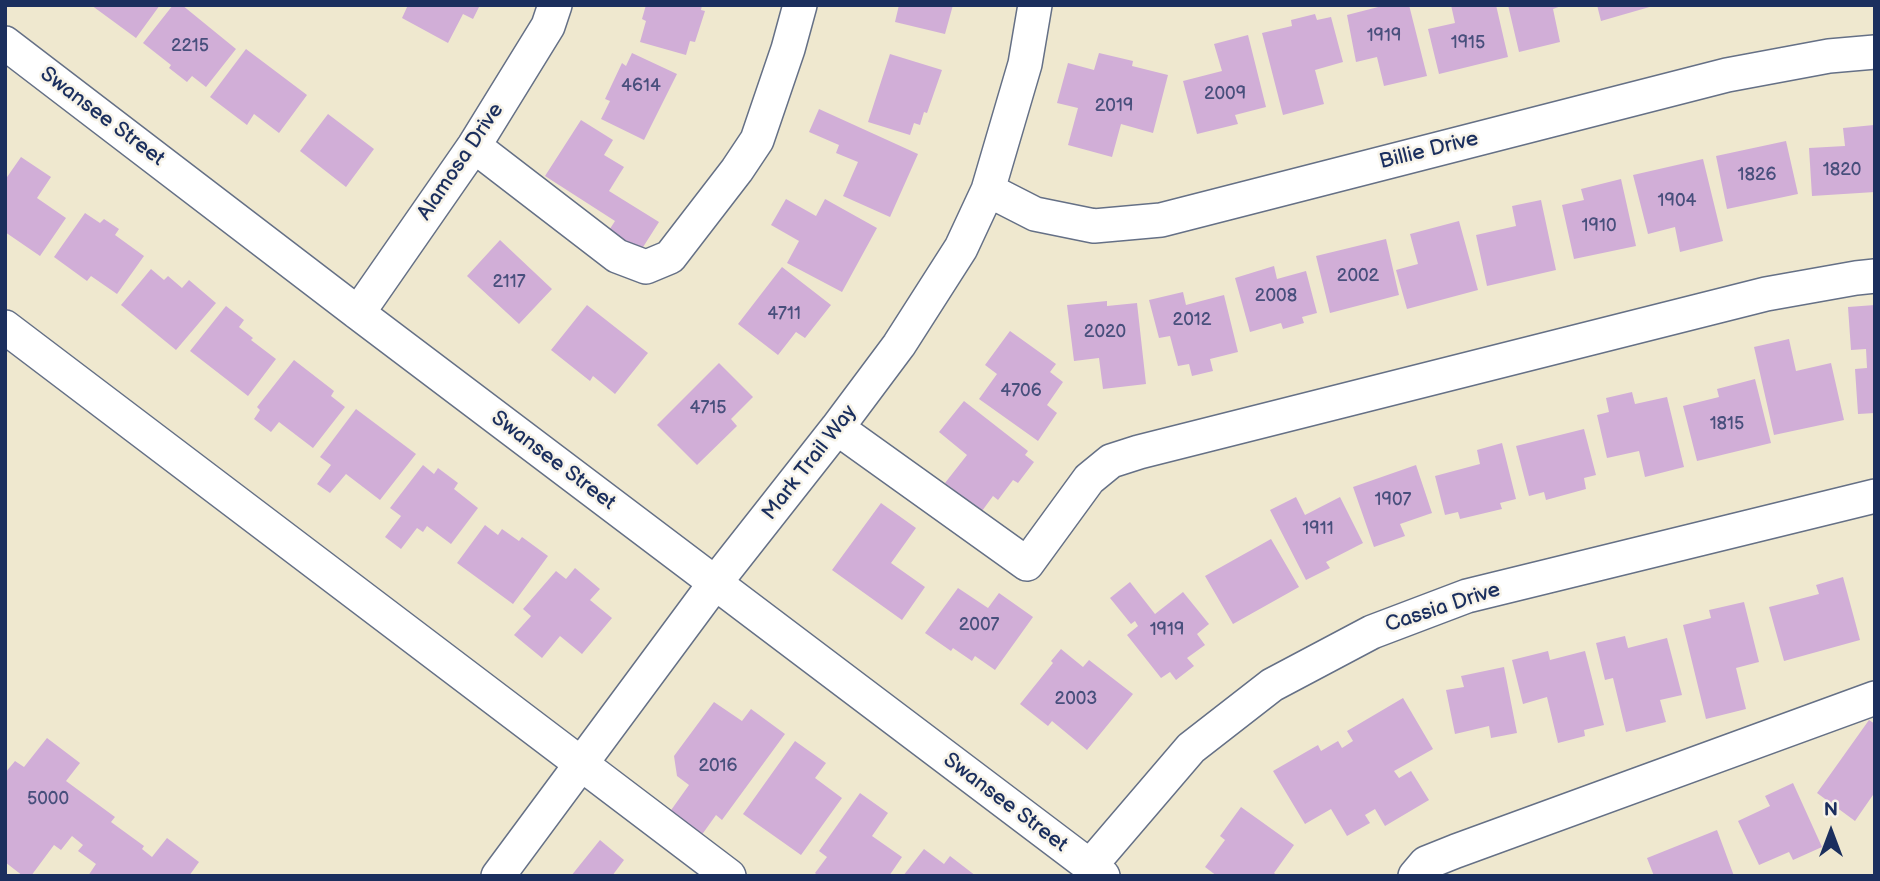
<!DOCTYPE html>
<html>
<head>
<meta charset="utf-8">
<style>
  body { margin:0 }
  #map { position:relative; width:1880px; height:881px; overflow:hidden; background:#efe8cf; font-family:"Balsamiq Sans",sans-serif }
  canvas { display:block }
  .frame { position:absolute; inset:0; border:7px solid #1b2f5e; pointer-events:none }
  .north { position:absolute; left:1796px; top:797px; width:70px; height:70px; -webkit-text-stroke:5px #f7f3e8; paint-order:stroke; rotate:0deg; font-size:19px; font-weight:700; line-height:28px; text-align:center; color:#1b2f5e }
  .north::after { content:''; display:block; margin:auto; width:24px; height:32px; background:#1b2f5e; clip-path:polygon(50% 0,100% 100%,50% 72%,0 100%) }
</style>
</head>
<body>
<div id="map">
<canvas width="1880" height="881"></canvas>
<div class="frame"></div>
<div class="north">N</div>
</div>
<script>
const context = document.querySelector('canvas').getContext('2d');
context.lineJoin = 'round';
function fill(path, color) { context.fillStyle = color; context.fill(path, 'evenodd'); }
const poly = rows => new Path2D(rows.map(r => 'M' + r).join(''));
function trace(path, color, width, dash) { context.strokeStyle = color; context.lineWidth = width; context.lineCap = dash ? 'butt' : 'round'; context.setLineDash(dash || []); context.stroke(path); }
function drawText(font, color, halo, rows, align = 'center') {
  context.font = font + ' "Balsamiq Sans",sans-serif'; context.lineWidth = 5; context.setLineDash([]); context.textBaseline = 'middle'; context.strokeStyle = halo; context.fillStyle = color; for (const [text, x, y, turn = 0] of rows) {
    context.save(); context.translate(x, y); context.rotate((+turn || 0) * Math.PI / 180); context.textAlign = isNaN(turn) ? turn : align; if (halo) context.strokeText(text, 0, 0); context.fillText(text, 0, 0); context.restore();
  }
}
const building = poly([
  [91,5,160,5,136,38],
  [173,5,182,5,236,49,206,87,192,76,187,82,169,68,171,65,143,43],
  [408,5,480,5,473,19,463,14,448,43,402,18],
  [646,5,702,5,701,10,705,11,695,42,690,41,686,55,640,42,646,21,642,19],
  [899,5,953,5,945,34,895,22],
  [1386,5,1409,5,1427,76,1384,86,1377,57,1356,62,1347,15],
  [1451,5,1496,5,1508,57,1439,74,1428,29,1455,23],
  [1508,5,1564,5,1553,9,1560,42,1519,52],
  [1597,5,1653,5,1653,6,1601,21],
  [1315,14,1317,20,1331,17,1343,62,1315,70,1324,104,1283,115,1262,33,1292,26,1291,20],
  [1248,35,1266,107,1235,115,1238,124,1197,134,1183,81,1222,71,1214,44],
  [246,49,307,95,279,133,254,114,247,125,210,97],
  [632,53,677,74,644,140,601,119,610,101,605,99,622,63,626,66],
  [1099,53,1133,61,1132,66,1168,75,1153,133,1121,124,1112,157,1068,145,1078,108,1057,103,1068,63,1094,70],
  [890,54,942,70,927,113,924,112,920,125,914,123,910,135,868,122],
  [819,109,918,154,890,217,843,196,858,162,836,153,839,145,809,132],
  [328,114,374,149,346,187,300,151],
  [581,120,613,140,604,155,624,167,609,191,659,222,638,255,606,235,615,221,545,176],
  [1874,125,1875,192,1812,196,1809,148,1845,146,1843,128],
  [1786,141,1798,194,1727,209,1716,156],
  [21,157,51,177,37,198,66,218,40,256,5,232,5,180],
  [1703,159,1723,241,1680,252,1675,227,1648,234,1633,175],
  [1621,179,1636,246,1574,259,1562,205,1584,200,1581,189],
  [786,199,816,216,825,199,877,228,842,292,787,263,799,241,771,225],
  [1541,200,1556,270,1487,286,1476,235,1516,226,1512,206],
  [85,213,100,223,104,219,119,229,115,235,144,256,117,294,91,276,87,281,54,257],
  [1459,221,1478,290,1407,309,1396,270,1418,264,1410,234],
  [1386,239,1399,295,1330,313,1316,256],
  [500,240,552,289,519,324,467,276],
  [1274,266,1277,279,1306,271,1317,313,1302,317,1304,323,1283,329,1281,323,1250,332,1235,278],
  [782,267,831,305,805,338,796,332,778,355,738,324],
  [151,269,164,280,168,276,182,288,189,280,216,303,176,350,121,305],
  [1183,292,1186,305,1224,295,1238,352,1210,359,1213,371,1192,376,1189,364,1178,366,1170,336,1159,338,1149,300],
  [1107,301,1107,306,1137,303,1146,384,1103,389,1099,358,1074,361,1067,305],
  [587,305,648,353,615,394,593,376,590,381,551,350],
  [1875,305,1875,413,1858,414,1855,369,1867,368,1866,349,1851,350,1848,307],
  [226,306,244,320,239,327,253,338,251,340,276,359,248,396,190,351],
  [1010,331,1056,364,1050,372,1063,382,1047,405,1057,413,1038,441,979,399,997,374,985,365],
  [1789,339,1796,371,1831,363,1844,420,1774,435,1754,347],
  [294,360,334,391,331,396,345,407,313,448,279,422,271,432,254,419,260,410,257,407],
  [719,363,753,397,731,419,737,426,697,465,657,425],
  [1755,379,1771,443,1697,461,1683,406,1719,397,1717,389],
  [1632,392,1635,404,1667,397,1684,467,1645,477,1639,451,1607,458,1597,415,1609,412,1606,398],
  [964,401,1028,451,1025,455,1034,462,1018,483,1013,480,998,500,993,496,982,511,945,483,967,455,939,432],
  [356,409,416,454,380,500,346,474,330,493,317,484,331,465,320,457],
  [1584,429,1596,475,1584,478,1586,489,1546,500,1544,492,1529,496,1516,446],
  [1502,443,1516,499,1500,503,1502,509,1460,519,1458,512,1445,515,1435,476,1480,464,1477,450],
  [423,465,434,474,438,468,458,483,454,489,478,508,451,544,427,526,423,532,417,528,401,549,385,537,401,516,390,508],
  [1416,465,1432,513,1400,524,1405,536,1374,547,1353,487],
  [1296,497,1305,515,1340,497,1363,543,1326,562,1330,568,1306,580,1270,510],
  [881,503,916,528,891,563,925,587,902,620,832,570],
  [485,525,498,535,502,529,519,541,522,537,548,556,513,604,457,563],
  [1271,539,1299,587,1233,624,1205,576],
  [575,568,600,589,590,600,612,618,582,654,560,636,542,658,514,635,531,616,523,609,556,571,566,579],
  [1843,577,1860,640,1784,661,1769,607,1819,594,1816,585],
  [1130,582,1155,614,1183,592,1209,624,1197,634,1205,645,1187,658,1194,666,1176,680,1170,672,1161,678,1127,635,1138,626,1135,621,1131,624,1110,598],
  [958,588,988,608,999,593,1033,617,995,670,975,656,972,661,953,648,951,651,925,633],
  [1744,602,1759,662,1736,668,1746,709,1706,719,1683,625,1711,618,1709,610],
  [1625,636,1628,648,1667,638,1682,695,1660,700,1666,722,1626,732,1613,678,1605,680,1596,643],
  [1061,649,1083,667,1089,660,1133,694,1087,750,1052,721,1048,726,1020,704,1053,663,1051,661],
  [1548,651,1550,660,1585,651,1604,725,1584,730,1585,736,1558,743,1547,697,1523,704,1512,660],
  [1504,667,1517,733,1491,738,1489,726,1455,734,1446,690,1464,687,1461,676],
  [1403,698,1433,749,1394,771,1399,778,1411,771,1429,800,1385,826,1375,809,1365,815,1370,823,1347,836,1331,809,1305,824,1273,771,1318,745,1321,751,1338,741,1342,748,1353,741,1347,731],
  [714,702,742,721,751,709,785,734,722,820,716,815,701,836,669,813,689,785,677,776,674,756],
  [1869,720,1875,724,1875,792,1855,821,1817,793],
  [47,738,80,763,66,781,115,817,111,822,144,846,142,849,152,857,167,838,199,862,189,876,88,876,96,864,78,851,83,845,72,836,61,850,54,845,31,876,23,876,5,862,5,773,15,761,24,767],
  [795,741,826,763,815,778,842,798,801,855,743,814],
  [1793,783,1822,847,1793,860,1789,852,1759,865,1738,821,1770,806,1765,796],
  [860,793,888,813,872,836,902,857,889,876,818,876,815,873,827,857,819,851],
  [1241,807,1294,845,1274,873,1278,876,1217,876,1205,867,1225,840,1220,836],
  [1717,830,1734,876,1654,876,1647,858],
  [600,840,624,860,612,876,571,876],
  [924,849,944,864,950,856,976,876,903,876]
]);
const minor = poly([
  [5,43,358,313,1103,876],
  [474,146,617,256,646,267,670,257,737,170,757,140,788,49,800,5],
  [988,190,1035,214,1094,226,1161,220,1727,75,1829,56,1875,52],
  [358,313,474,146,548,26,555,5],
  [5,327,729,876],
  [837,428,1027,564,1089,479,1111,461,1139,452,1766,294,1856,278,1875,276],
  [1090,866,1191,748,1272,685,1372,632,1467,596,1875,496],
  [498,876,715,583,837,428,899,345,961,248,988,190,1025,64,1035,5],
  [1415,876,1426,863,1456,851,1875,698]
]);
const numberNames = [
  ["1919",1384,36],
  ["1915",1468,43],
  ["2215",190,46],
  ["4614",641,86],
  ["2009",1225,94],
  ["2019",1114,106],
  ["1820",1842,170],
  ["1826",1757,175],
  ["1904",1677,201],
  ["1910",1599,226],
  ["2002",1358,276],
  ["2117",509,282],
  ["2008",1276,296],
  ["4711",784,314],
  ["2012",1192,320],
  ["2020",1105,332],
  ["4706",1021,391],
  ["4715",708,408],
  ["1815",1727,424],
  ["1907",1393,500],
  ["1911",1318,529],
  ["2007",979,625],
  ["1919",1167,630],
  ["2003",1076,699],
  ["2016",718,766],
  ["5000",48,799]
];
const streetNames = [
  ["Swansee Street",102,117,37],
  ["Billie Drive",1429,151,-14],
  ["Alamosa Drive",461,162,-56],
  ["Swansee Street",553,461,37],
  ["Mark Trail Way",810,463,-52],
  ["Cassia Drive",1443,608,-18],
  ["Swansee Street",1005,803,37]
];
fill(building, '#d1aed7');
trace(minor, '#657086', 36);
trace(minor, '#fff', 33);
drawText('18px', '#484f7c', null, numberNames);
drawText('21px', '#1b2f5e', '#f7f3e8', streetNames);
</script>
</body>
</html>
